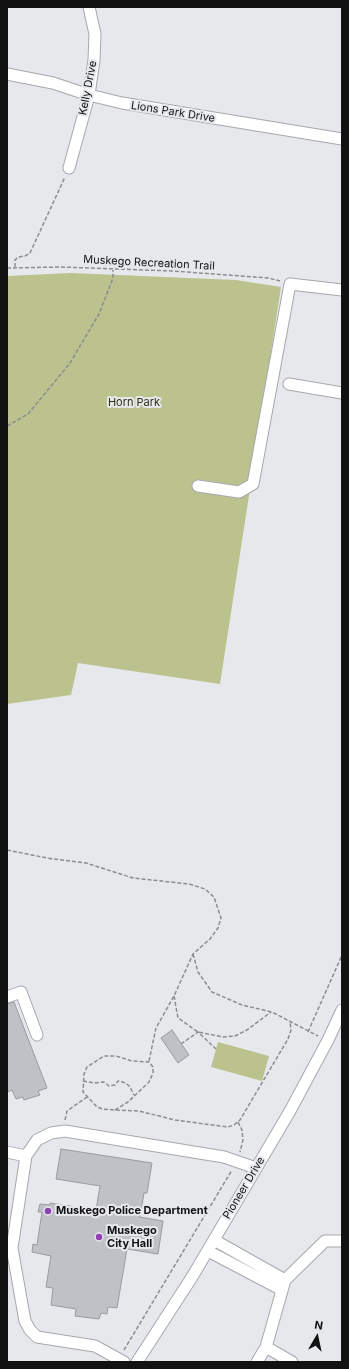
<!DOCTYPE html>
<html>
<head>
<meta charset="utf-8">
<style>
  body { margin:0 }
  #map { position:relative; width:349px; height:1369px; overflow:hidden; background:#e6e8ec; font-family:Inter,sans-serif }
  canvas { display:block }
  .frame { position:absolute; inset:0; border:8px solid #121213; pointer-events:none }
  .north { position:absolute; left:297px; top:1317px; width:40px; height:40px; -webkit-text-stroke:3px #e6e8ec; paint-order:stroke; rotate:9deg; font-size:11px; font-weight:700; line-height:16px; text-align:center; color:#121213 }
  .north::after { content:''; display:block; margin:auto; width:14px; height:18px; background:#121213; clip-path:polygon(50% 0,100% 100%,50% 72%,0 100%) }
</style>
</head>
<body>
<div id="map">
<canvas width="349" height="1369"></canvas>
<div class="frame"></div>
<div class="north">N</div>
</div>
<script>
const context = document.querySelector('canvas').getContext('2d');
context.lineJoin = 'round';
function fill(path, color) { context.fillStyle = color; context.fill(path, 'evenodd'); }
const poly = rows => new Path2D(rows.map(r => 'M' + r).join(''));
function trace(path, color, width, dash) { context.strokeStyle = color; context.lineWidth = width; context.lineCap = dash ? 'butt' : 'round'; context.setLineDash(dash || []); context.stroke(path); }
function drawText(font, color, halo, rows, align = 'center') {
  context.font = font + ' Inter,sans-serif'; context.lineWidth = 4; context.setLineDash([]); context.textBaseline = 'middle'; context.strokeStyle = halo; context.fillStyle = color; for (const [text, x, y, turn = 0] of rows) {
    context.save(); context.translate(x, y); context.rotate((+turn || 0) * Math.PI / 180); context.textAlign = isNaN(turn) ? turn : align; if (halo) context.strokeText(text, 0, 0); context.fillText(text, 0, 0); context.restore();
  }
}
const green = poly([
  [71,273,236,280,281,287,220,684,78,663,71,695,7,704,7,276],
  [218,1042,269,1056,262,1081,211,1067]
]);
const building = poly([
  [14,1002,47,1088,38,1091,40,1095,24,1100,23,1097,16,1099,12,1090,7,1092,7,1004,14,1002],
  [172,1030,189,1055,178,1063,161,1038,172,1030],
  [61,1149,152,1163,147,1193,144,1193,140,1217,163,1221,158,1254,127,1249,117,1308,108,1307,107,1314,101,1313,99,1319,75,1316,76,1309,51,1305,53,1288,46,1287,51,1256,32,1252,33,1244,37,1245,42,1212,38,1212,40,1204,50,1205,50,1203,96,1210,100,1186,56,1179,61,1149]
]);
const path = poly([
  [15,267,15,260,18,257,25,256,30,253,65,177],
  [7,268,61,267,173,271,268,278,280,281],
  [7,426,28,414,70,363,99,314,113,278,113,270],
  [7,850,47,858,86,863,133,878,189,884,205,889,214,897,221,918,218,928,210,939,193,954,174,996,156,1028,149,1061],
  [193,954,198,972,212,992,242,1005,272,1012,318,1036],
  [174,996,178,1018,198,1032,223,1037,235,1036,247,1030,271,1012],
  [308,1032,342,955],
  [181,1044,198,1032,216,1049],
  [83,1081,94,1083,104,1082,109,1086,115,1085,118,1081,126,1083,130,1087,134,1095],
  [115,1110,128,1102,149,1082,153,1073,153,1067,149,1062,132,1061,116,1056,104,1056,87,1067,84,1074,83,1092,96,1106,102,1109,115,1110,139,1111,175,1120,228,1127,234,1125,240,1120,288,1039,291,1030,290,1022],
  [65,1120,67,1111,87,1097],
  [238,1122,242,1130,243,1140,240,1152],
  [124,1350,232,1170]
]);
const minor = poly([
  [7,74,53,83,89,95,122,103,342,139],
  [69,168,89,95,94,60,95,34,89,7],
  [289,384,342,393],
  [198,486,239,492,253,484,290,284,342,290],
  [7,997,21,992,37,1035],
  [7,1152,26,1156,37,1140,51,1133,65,1131,224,1157,256,1168],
  [26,1156,12,1248,25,1321,30,1330,37,1337,95,1346,124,1362],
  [214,1240,285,1280],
  [208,1251,282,1290],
  [266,1347,292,1362],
  [137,1362,192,1277,290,1111,328,1040,342,1010],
  [257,1362,266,1347,285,1280,325,1241,342,1241]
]);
const markers = [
  [48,1211,4,"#9140b0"],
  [99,1237,4,"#9140b0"]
];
const streetNames = [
  ["Kelly Drive",88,88,-79],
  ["Lions Park Drive",173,112,9],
  ["Muskego Recreation Trail",149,263,3],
  ["Pioneer Drive",244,1188,-59]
];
const parkNames = [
  ["Horn Park",134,403]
];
const poiNames = [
  ["Muskego Police Department",56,1211],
  ["Muskego",107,1231],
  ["City Hall",107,1244]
];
fill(green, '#bbc28e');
fill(building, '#c0c1c6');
trace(building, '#999a9e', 1);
trace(minor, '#a7a8ac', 13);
trace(path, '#8c8d90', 1.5, [4, 2]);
trace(minor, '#fff', 11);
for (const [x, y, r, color] of markers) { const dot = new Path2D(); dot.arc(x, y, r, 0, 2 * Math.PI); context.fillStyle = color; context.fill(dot); trace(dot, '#e6e8ec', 1.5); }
drawText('11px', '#121213', '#e6e8ec', streetNames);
drawText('11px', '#2d3011', '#e6e8ec', parkNames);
drawText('bold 11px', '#121213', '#e6e8ec', poiNames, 'left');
</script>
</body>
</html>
